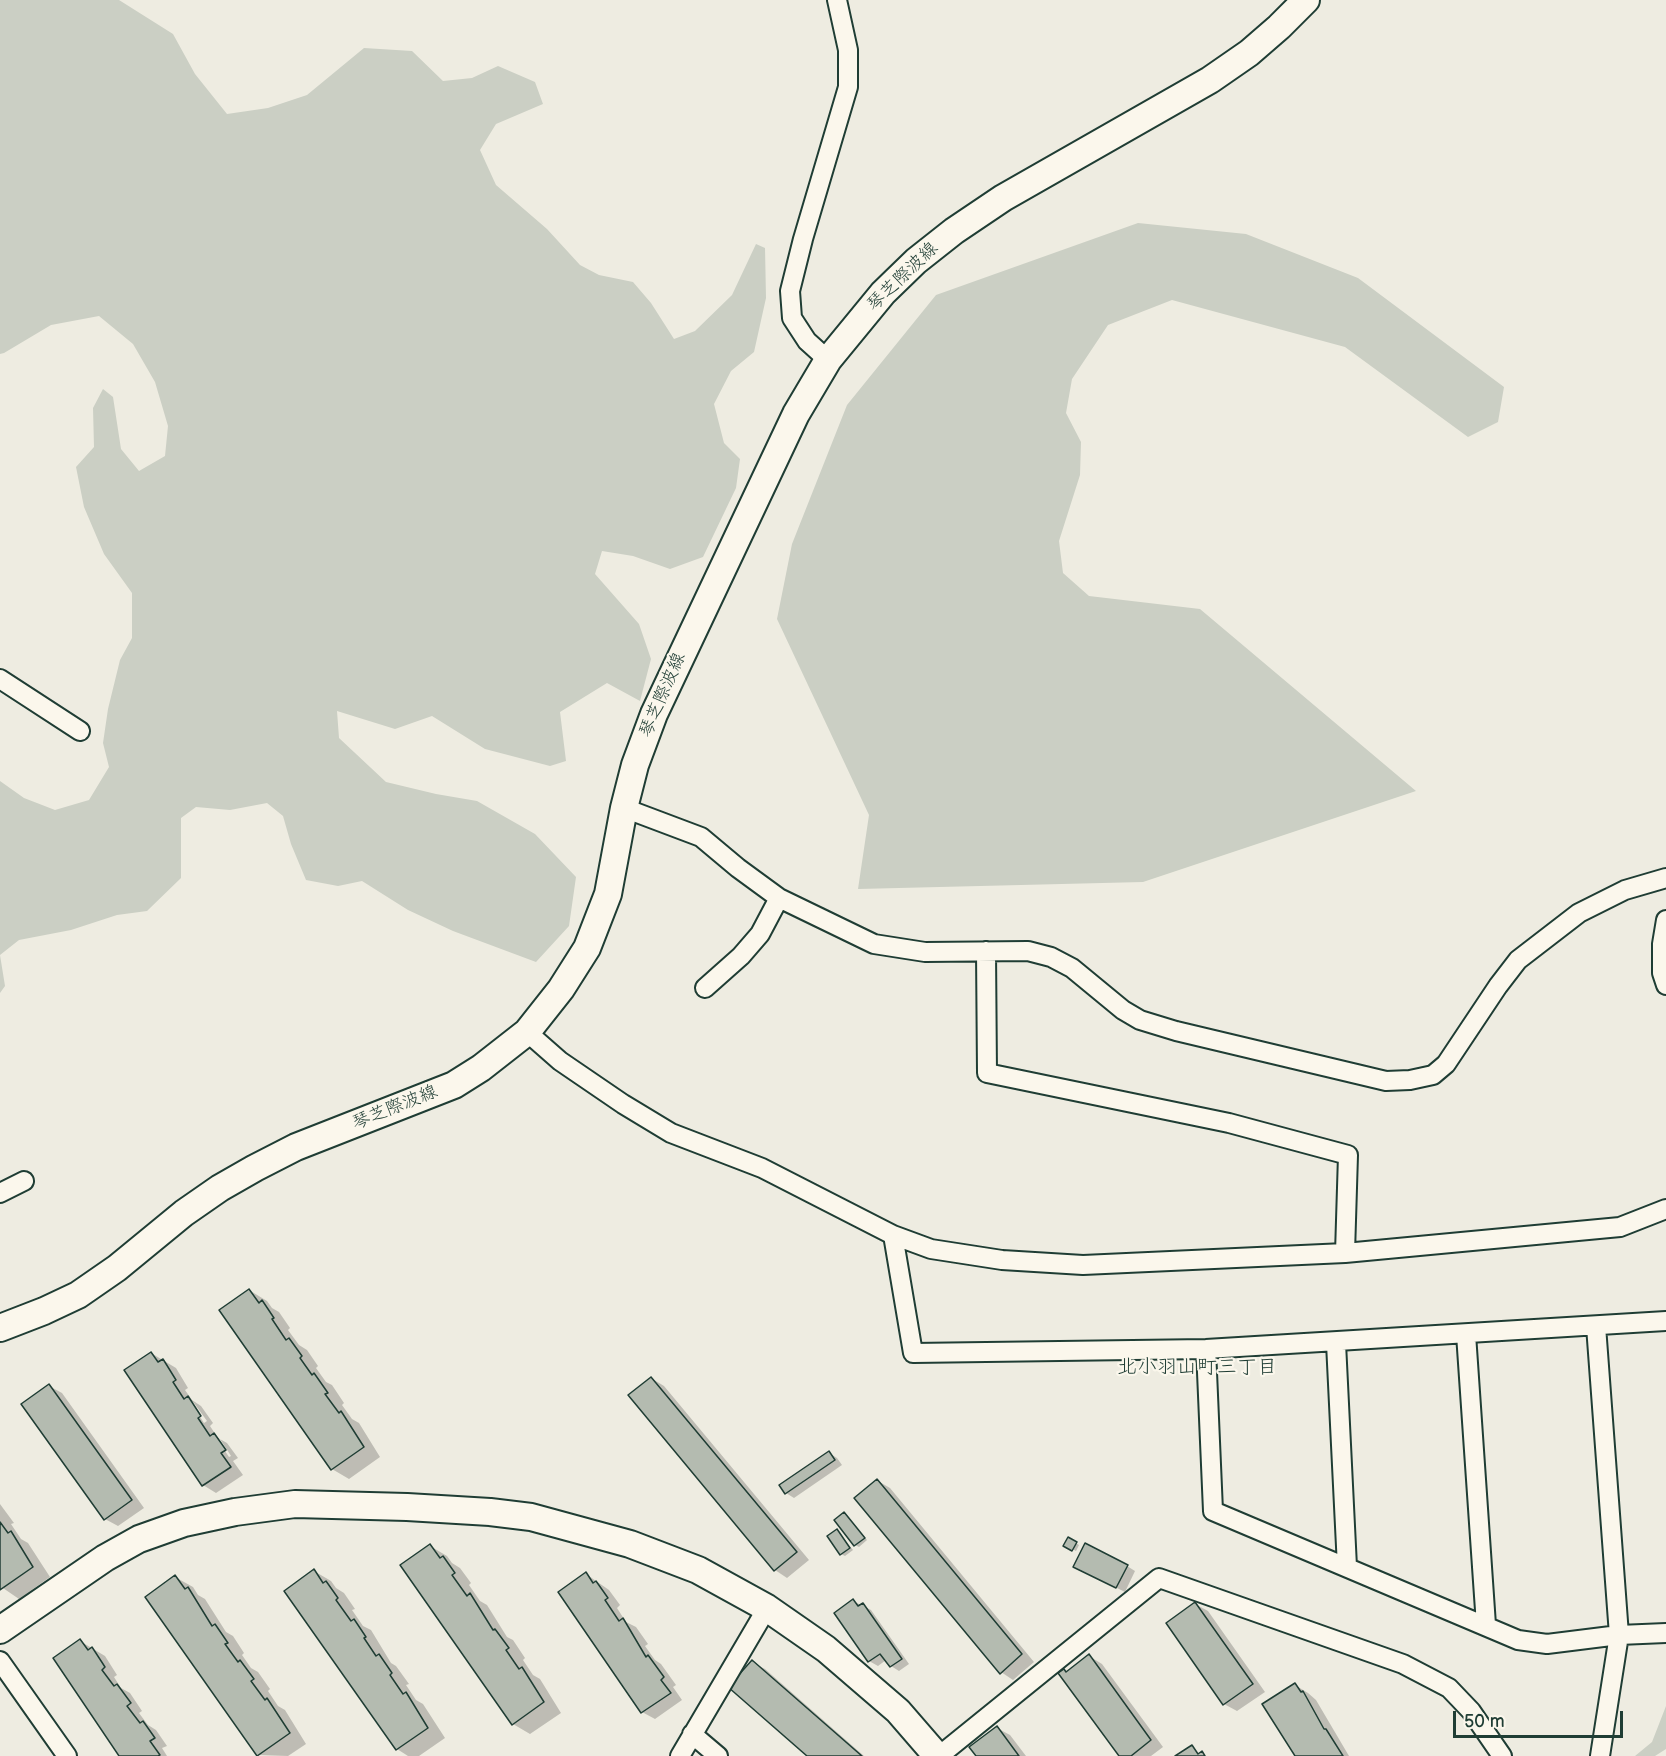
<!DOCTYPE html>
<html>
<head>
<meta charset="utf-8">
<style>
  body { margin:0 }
  #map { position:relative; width:1666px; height:1756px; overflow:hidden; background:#eeece1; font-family:"Balsamiq Sans",sans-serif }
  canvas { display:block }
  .scale { position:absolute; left:1453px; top:1711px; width:170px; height:27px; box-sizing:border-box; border:3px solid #1f3d34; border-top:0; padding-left:8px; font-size:18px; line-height:21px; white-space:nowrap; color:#1f3d34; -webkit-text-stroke:4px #fbf7ec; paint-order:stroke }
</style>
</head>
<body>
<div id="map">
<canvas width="1666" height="1756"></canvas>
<div class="scale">50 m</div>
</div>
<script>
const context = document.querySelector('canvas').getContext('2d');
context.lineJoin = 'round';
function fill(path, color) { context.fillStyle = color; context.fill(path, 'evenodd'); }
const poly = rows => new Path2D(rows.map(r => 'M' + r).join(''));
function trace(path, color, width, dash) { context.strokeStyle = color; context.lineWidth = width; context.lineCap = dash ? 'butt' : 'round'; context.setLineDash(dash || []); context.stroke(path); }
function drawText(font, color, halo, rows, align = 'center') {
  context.font = font + ' "Balsamiq Sans","Klee One",sans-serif'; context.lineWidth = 4.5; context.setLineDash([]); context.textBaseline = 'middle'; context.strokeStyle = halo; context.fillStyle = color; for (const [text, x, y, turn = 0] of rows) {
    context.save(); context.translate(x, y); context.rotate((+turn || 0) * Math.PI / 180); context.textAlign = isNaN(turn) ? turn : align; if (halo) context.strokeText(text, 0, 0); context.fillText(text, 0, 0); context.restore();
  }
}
const green = poly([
  [0,0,119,0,173,34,195,74,227,114,268,108,307,95,364,48,412,51,443,81,472,78,498,66,535,82,543,104,496,124,480,150,496,185,547,229,580,265,599,275,633,282,651,303,674,339,695,331,732,295,756,244,765,248,766,298,754,352,731,371,714,404,724,443,740,459,736,488,703,557,670,569,633,556,602,551,595,574,639,624,651,659,640,701,607,683,560,712,566,761,550,766,485,749,432,716,395,729,337,711,339,738,386,782,436,794,477,801,535,834,576,877,569,926,536,962,453,931,408,910,362,881,338,886,306,880,291,844,283,816,267,803,230,810,196,807,181,818,181,878,147,911,117,915,71,930,19,940,0,955,5,986,0,993,0,781,24,798,55,810,89,800,109,767,103,743,108,709,120,660,132,638,132,593,104,554,84,507,76,467,94,447,93,408,103,389,113,397,121,449,139,471,165,456,168,426,155,382,133,344,99,316,51,325,4,353,0,354],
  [1138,223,1246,234,1358,278,1504,387,1498,422,1468,437,1345,347,1172,300,1108,325,1072,379,1066,413,1081,442,1080,475,1059,541,1063,573,1089,596,1200,609,1416,791,1143,882,858,889,869,815,777,619,792,544,847,405,936,295],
  [1666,1706,1666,1749,1655,1756,1635,1756,1652,1742]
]);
const shadow = poly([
  [249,1290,267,1301,272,1308,279,1312,290,1328,288,1330,299,1345,307,1350,318,1366,316,1368,326,1382,332,1385,344,1403,342,1405,352,1419,359,1423,380,1457,349,1479,332,1469],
  [151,1353,176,1368,188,1388,185,1390,192,1400,201,1406,213,1423,210,1426,218,1438,227,1443,238,1458,233,1461,243,1475,216,1493,203,1485,126,1371],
  [189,1400,194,1403,207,1421,204,1423],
  [217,1439,220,1439,231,1456,229,1457],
  [651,1378,664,1386,809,1560,787,1578,775,1570],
  [49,1386,62,1393,144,1508,118,1526,105,1519],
  [829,1453,837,1458,842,1465,794,1498,786,1493],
  [878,1481,890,1488,1034,1662,1013,1680,1001,1672],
  [0,1504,14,1523,11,1524,21,1539,28,1543,50,1577,19,1599,0,1586],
  [844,1513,867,1540,859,1547,855,1545],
  [837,1531,853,1550,845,1556,841,1554],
  [1069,1539,1079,1545,1076,1551,1065,1545],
  [430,1546,447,1556,452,1563,460,1568,471,1583,469,1585,480,1601,487,1605,507,1637,513,1640,525,1658,523,1660,533,1675,540,1679,561,1713,530,1734,513,1724],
  [1127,1566,1135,1571,1125,1592,1083,1571],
  [314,1571,331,1581,336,1588,344,1593,355,1609,352,1610,363,1626,371,1630,391,1663,396,1666,409,1684,406,1685,416,1700,423,1704,445,1738,419,1756,408,1756,397,1749],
  [586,1574,609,1590,620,1605,617,1608,626,1622,636,1627,648,1644,645,1646,655,1660,661,1664,676,1685,673,1687,682,1700,655,1719,642,1712],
  [175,1577,193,1587,198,1595,205,1599,226,1632,233,1636,244,1653,242,1655,251,1668,258,1672,270,1689,268,1691,278,1706,285,1710,306,1744,288,1756,258,1755],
  [853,1601,871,1610,909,1664,899,1671,891,1666,886,1660,878,1666,869,1661],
  [1195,1604,1208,1611,1265,1692,1237,1711,1224,1704],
  [80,1641,105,1656,117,1675,114,1677,121,1688,130,1693,142,1711,139,1713,148,1725,156,1730,167,1746,162,1748,167,1756,121,1756],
  [1089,1656,1102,1664,1163,1747,1151,1756,1120,1756,1064,1671,1067,1672],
  [752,1662,765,1669,864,1756,809,1756],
  [1295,1685,1308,1693,1316,1700,1349,1756,1296,1756],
  [997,1728,1010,1735,1026,1756,977,1756]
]);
const building = poly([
  [249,1289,259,1303,262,1300,274,1318,272,1319,286,1340,289,1338,302,1356,300,1358,312,1375,314,1373,328,1393,325,1394,339,1413,341,1411,364,1447,331,1470,219,1310,249,1289],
  [151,1352,158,1362,163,1359,176,1380,173,1382,184,1399,188,1396,201,1416,198,1418,210,1436,214,1433,226,1450,221,1453,231,1467,202,1486,124,1370,151,1352],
  [651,1377,797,1552,774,1571,628,1395,651,1377],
  [49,1384,132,1500,104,1520,21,1404,49,1384],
  [829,1451,835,1460,785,1494,779,1485,829,1451],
  [877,1479,1022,1654,1000,1674,854,1498,877,1479],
  [844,1512,865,1538,854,1546,834,1520,844,1512],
  [0,1522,8,1533,11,1531,33,1567,0,1590,0,1522],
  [837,1529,850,1548,840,1555,827,1536,837,1529],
  [1068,1537,1077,1542,1072,1551,1063,1546,1068,1537],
  [1085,1543,1128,1565,1116,1588,1073,1567,1085,1543],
  [430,1544,440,1558,443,1556,455,1573,452,1575,467,1596,470,1593,493,1630,495,1629,509,1648,506,1650,519,1669,522,1667,544,1702,512,1725,400,1565,430,1544],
  [314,1569,323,1583,326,1581,338,1598,336,1600,351,1621,354,1619,366,1637,364,1638,376,1656,379,1654,392,1673,390,1675,403,1694,406,1692,428,1728,396,1750,284,1591,314,1569],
  [586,1572,593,1583,596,1581,608,1598,605,1600,619,1621,623,1618,646,1657,648,1655,664,1677,661,1680,671,1693,641,1713,558,1592,586,1572],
  [175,1575,185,1589,188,1587,212,1626,215,1624,228,1643,225,1644,238,1662,240,1660,254,1679,251,1681,265,1700,267,1698,290,1733,257,1756,145,1597,175,1575],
  [853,1599,858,1606,863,1603,902,1659,890,1667,880,1654,868,1662,834,1613,853,1599],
  [1195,1602,1253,1684,1223,1705,1166,1623,1195,1602],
  [80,1639,88,1650,92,1647,105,1667,102,1670,114,1686,117,1684,131,1703,127,1706,140,1723,143,1721,155,1738,150,1741,160,1755,158,1756,119,1756,53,1658,80,1639],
  [1089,1654,1151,1740,1131,1756,1119,1756,1058,1673,1064,1669,1066,1672,1089,1654],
  [752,1660,862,1756,807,1756,728,1687,752,1660],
  [1295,1683,1301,1692,1303,1691,1324,1729,1326,1729,1343,1756,1295,1756,1262,1704,1295,1683],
  [997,1726,1019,1756,976,1756,969,1747,997,1726],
  [1192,1745,1198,1754,1202,1751,1205,1756,1175,1756,1192,1745]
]);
const street = poly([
  [828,360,807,341,792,318,790,291,803,239,848,87,848,50,837,0],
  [0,679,80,731],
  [624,808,701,837,738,868,779,898,874,944,925,952,1028,951,1051,957,1072,968,1123,1010,1140,1020,1176,1031,1386,1081,1410,1080,1433,1075,1446,1064,1498,986,1518,960,1579,913,1625,890,1666,878],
  [1666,920,1662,944,1662,973,1666,985],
  [986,951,987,1073,1229,1123,1348,1155,1345,1253],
  [705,988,741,956,760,934,779,898],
  [527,1032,560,1061,623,1104,671,1133,762,1168,893,1235,931,1249,1002,1260,1083,1265,1345,1253,1620,1227,1666,1209],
  [0,1193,24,1181],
  [893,1235,913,1353,1206,1349,1666,1321],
  [1596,1326,1619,1635,1600,1756],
  [1466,1334,1486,1625],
  [1336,1343,1347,1567],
  [1206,1349,1213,1511,1518,1640,1547,1644,1619,1635,1666,1633],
  [0,1661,67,1756],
  [692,1734,718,1756],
  [680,1756,767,1608],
  [939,1756,1159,1578,1403,1664,1449,1688,1471,1711,1502,1756]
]);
const secondary = poly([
  [0,1328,44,1311,78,1295,117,1268,184,1213,220,1188,255,1168,296,1147,454,1085,481,1068,527,1032,561,989,587,948,608,894,624,808,635,765,654,714,796,414,828,360,883,293,916,261,954,231,1003,198,1210,80,1249,53,1279,27,1306,0],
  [0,1630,105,1558,139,1539,184,1523,235,1512,295,1504,407,1507,490,1512,531,1517,630,1544,698,1570,767,1608,826,1649,898,1711,937,1756]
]);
const streetNames = [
  ["琴芝際波線",903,277,-44],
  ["琴芝際波線",663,695,-67],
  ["琴芝際波線",395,1108,-22]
];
const neighbourhoodNames = [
  ["北小羽山町三丁目",1197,1368]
];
fill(green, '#cbcfc4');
fill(shadow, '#0003');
fill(building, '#b4bbb0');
trace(building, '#1f3d34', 1.5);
trace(street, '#1f3d34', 22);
trace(secondary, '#1f3d34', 30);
trace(street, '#fbf7ec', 18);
trace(secondary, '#fbf7ec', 26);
drawText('18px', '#1f3d34', '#fbf7ec', streetNames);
drawText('20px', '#1f3d34', '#fbf7ec', neighbourhoodNames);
</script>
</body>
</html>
